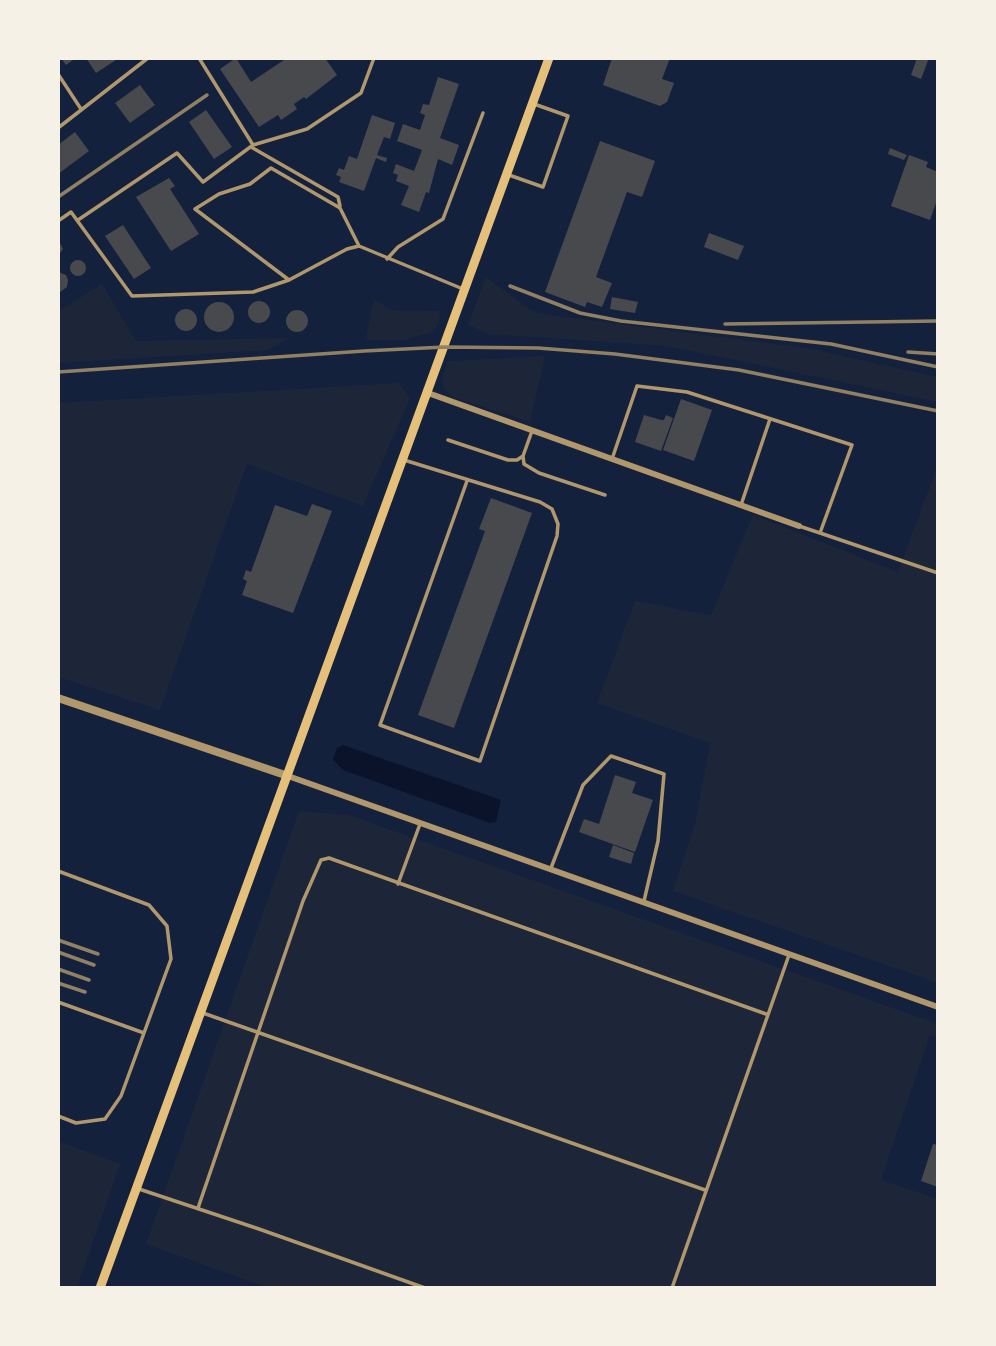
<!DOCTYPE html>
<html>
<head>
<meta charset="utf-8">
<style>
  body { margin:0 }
  #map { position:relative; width:996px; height:1346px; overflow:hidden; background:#14213d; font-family:"IBM Plex Sans",sans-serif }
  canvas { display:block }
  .frame { position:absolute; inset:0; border:60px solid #f6f1e7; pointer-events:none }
</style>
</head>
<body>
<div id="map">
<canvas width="996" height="1346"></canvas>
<div class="frame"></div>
</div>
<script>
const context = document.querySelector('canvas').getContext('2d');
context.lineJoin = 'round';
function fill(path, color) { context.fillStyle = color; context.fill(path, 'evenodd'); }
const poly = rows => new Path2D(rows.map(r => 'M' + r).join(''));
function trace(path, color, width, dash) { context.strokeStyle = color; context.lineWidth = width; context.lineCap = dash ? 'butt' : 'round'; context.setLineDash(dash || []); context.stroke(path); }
const green = poly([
  [486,277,535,313,806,348,938,377,938,402,667,346,487,334,468,324],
  [102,284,136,341,289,338,268,350,58,363,58,311],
  [374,299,392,310,440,311,439,323,434,331,405,340,369,340,366,337],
  [545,356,530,422,453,397,444,389,442,379,448,361],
  [399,383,410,398,363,506,247,464,160,710,58,677,58,403],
  [938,465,938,983,673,891,695,824,710,743,597,703,635,601,711,615,753,515,898,572],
  [299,811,349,815,938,1024,938,1037,930,1035,881,1180,938,1199,938,1288,268,1288,146,1244],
  [58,1141,120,1164,77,1288,58,1288]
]);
const water = poly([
  [343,745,501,800,496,822,490,823,343,770,333,760,337,748]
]);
const building = poly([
  [61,58,71,58,73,60,66,65],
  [86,58,119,58,96,73],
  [236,58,251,82,287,58,325,58,337,75,306,99,304,97,294,104,297,109,281,120,278,115,259,127,220,69],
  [612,58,670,58,662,79,674,83,667,102,660,106,603,85],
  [917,58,929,58,921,79,911,75],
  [438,77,459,84,440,138,459,145,452,165,438,159,429,193,426,192,419,212,401,205,409,186,396,181,398,175,393,173,396,164,414,171,422,150,397,141,403,124,420,130,425,115,420,113,423,104,429,105],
  [140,85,155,105,130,123,115,103],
  [206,110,232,147,214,159,189,122],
  [372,115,395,123,390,139,384,137,377,155,387,158,386,162,376,158,364,191,339,182,341,177,336,175,339,168,344,170,349,156,357,159],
  [75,132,89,151,58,174,58,145],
  [600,141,655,161,642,197,627,192,596,277,612,283,602,307,587,302,585,307,545,292],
  [890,148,907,155,904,160,888,154],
  [909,155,928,162,926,167,938,172,938,197,930,220,891,206],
  [169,178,175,186,170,189,199,234,171,251,136,197],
  [123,225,151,268,134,279,105,236],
  [709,233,744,246,738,260,704,247],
  [58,239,63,249,58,256],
  '70 268a8 8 0 1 1 16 0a8 8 0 1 1-16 0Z',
  [58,272,66,275,68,280,67,287,60,292],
  [612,297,638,302,635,313,610,309],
  '248 312a11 11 0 1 1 22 0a11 11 0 1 1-22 0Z',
  '204 317a15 15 0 1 1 30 0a15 15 0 1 1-30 0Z',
  '175 320a11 11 0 1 1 22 0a11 11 0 1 1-22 0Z',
  '286 321a11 11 0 1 1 22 0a11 11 0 1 1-22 0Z',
  [681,399,712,410,694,461,663,450],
  [644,415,661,420,664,420,666,415,673,418,661,451,635,442],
  [491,498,532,513,454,728,418,715,485,531,479,529],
  [312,504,332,511,293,613,242,595,247,581,243,579,246,570,251,572,275,505,307,516],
  [615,775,636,782,632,793,653,800,635,852,579,832,584,819,599,824],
  [613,845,634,853,631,864,609,857],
  [933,1144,938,1145,938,1187,921,1181]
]);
const service = poly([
  [564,58,584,58],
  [58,74,81,109],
  [58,128,148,58],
  [253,145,307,129,361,93,374,58],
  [251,147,338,197,340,206],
  [509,175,543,187,568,116,534,104],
  [78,220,177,153,203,182,253,145,199,58],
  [58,221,71,212,132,296,253,292,289,280],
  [359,246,340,208,271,168,250,184,219,194,195,209,289,280,347,249,359,246,463,289],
  [387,259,398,247,443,219,483,113],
  [448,440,508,460,517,460,523,456,532,431],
  [523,456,524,464,539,473,605,495],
  [612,459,637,386,687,392,852,445,820,533,799,526],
  [404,460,540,502,552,509,558,524,557,536,480,761,380,725,467,481],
  [741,505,770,419],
  [820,533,938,573],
  [551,868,583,785,611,756,664,774,658,841,644,901],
  [58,871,149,905,167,926,171,959,121,1096,105,1119,76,1123,58,1116],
  [398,884,420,824],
  [58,1002,144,1033],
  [203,1013,705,1190],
  [139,1189,259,1229,425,1288],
  [198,1208,303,901,321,860,329,858,766,1014],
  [672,1288,789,955]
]);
const minor = poly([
  [428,393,799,526],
  [288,776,938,1007]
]);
const tertiary = poly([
  [58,698,288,776]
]);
const secondary = poly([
  [100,1288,549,58]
]);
const rail = poly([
  [58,197,207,95],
  [510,286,580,313,621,321,831,344,938,367],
  [725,324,938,321],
  [908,352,938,354],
  [58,372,364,351,445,347,538,348,615,354,739,370,938,411],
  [58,940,98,954],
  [58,952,94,965],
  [58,969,89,980],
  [58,983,85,992]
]);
fill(green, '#1d2539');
fill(water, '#0b132b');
fill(building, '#48494c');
trace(service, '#b1986c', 3.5);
trace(minor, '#b1986c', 6);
trace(tertiary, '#b1986c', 8);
trace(secondary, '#e5c07b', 9);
trace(rail, '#918062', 3.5);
</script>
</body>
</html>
